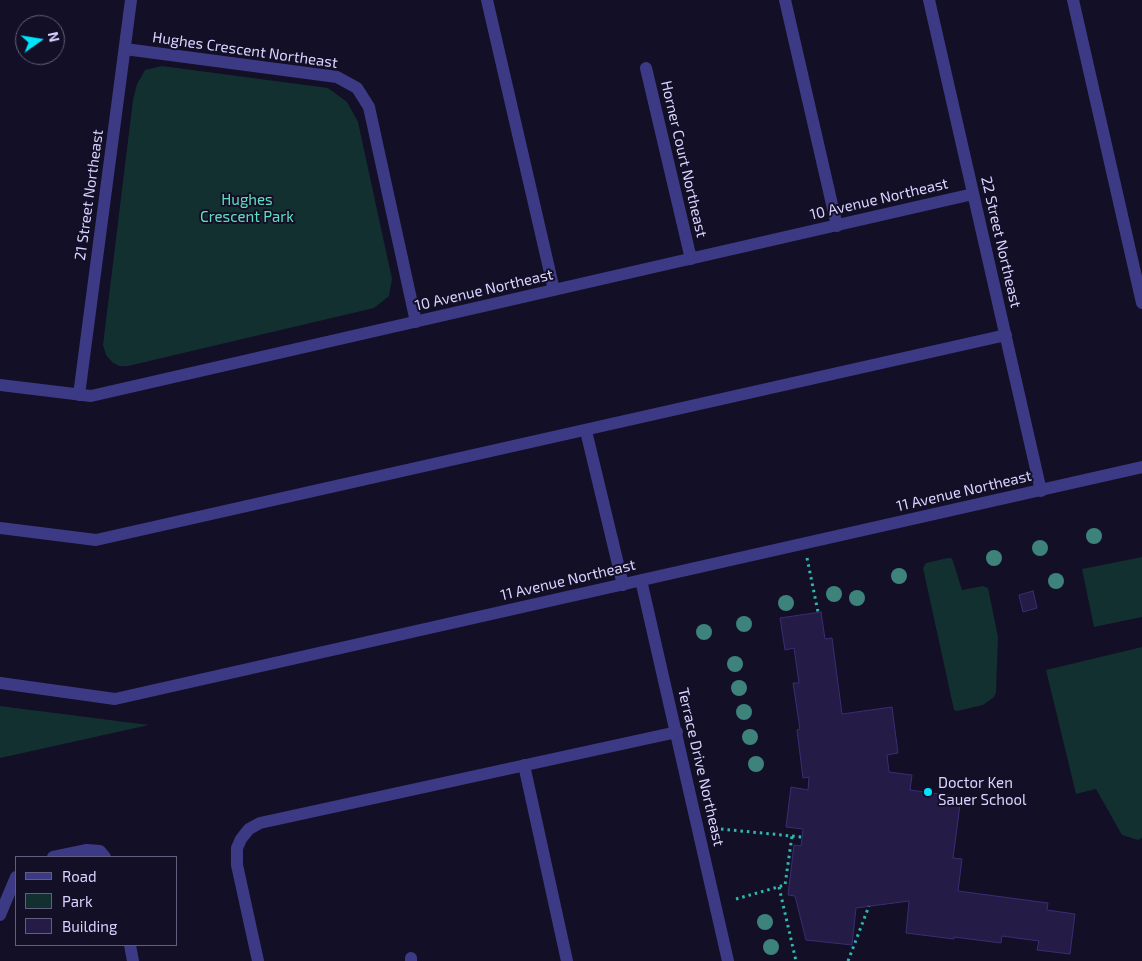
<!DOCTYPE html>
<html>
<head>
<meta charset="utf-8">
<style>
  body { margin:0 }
  #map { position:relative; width:1142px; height:961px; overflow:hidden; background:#130f26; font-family:"Exo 2",sans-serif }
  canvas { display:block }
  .legend { position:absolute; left:15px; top:856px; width:162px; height:90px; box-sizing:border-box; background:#130f26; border:1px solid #625e7d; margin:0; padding:6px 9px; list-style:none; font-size:15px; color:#d9d4ff }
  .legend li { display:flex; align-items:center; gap:10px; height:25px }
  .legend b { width:25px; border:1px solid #625e7d }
  .north { position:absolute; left:15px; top:15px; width:50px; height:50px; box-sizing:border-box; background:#130f26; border:1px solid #625e7d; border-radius:50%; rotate:77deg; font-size:14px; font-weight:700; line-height:20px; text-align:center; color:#d9d4ff }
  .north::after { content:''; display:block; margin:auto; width:18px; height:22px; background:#00e5ff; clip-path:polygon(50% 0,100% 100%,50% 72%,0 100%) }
</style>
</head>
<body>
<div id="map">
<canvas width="1142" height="961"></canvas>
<ul class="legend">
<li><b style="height:6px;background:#3d3a85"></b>Road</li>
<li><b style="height:14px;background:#12302f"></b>Park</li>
<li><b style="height:14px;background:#241b47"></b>Building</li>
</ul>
<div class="north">N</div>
</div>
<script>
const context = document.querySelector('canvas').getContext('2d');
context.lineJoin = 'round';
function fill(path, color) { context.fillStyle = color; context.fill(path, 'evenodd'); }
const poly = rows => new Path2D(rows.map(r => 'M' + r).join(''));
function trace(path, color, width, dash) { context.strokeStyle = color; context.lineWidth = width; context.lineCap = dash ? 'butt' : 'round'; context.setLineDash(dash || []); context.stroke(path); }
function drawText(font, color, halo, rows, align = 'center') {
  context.font = font + ' "Exo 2",sans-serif'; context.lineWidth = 4; context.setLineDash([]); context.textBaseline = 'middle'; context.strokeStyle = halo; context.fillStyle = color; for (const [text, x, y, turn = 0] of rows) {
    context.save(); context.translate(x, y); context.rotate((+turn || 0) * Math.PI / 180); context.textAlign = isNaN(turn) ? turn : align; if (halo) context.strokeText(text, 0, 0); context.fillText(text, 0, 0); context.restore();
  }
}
const green = poly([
  [162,66,328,88,347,102,358,122,392,279,389,296,374,308,128,366,119,366,112,362,106,355,103,345,133,100,137,84,145,70],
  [1142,557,1142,617,1094,627,1082,569],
  [948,558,951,558,953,561,962,590,983,586,988,588,998,637,996,692,994,697,983,705,957,711,954,710,923,568,926,563],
  [1142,647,1142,838,1138,840,1122,835,1096,789,1076,794,1046,670],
  [0,706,149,725,0,758]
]);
const building = poly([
  [1033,591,1037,608,1023,612,1019,595,1033,591],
  [821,612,825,639,832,638,842,714,892,707,898,753,887,755,889,772,912,775,910,790,961,797,953,858,962,859,958,891,1048,903,1047,910,1075,914,1070,954,1037,950,1039,941,1002,936,1001,943,954,937,954,939,906,933,909,901,856,908,852,945,806,940,795,896,788,895,794,845,801,846,803,829,786,827,791,787,808,790,809,777,803,778,797,730,800,729,793,683,799,683,794,648,785,650,780,618,821,612]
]);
const path = poly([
  [807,558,818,612],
  [721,829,802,837],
  [779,887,796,961],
  [736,899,785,885,792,836],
  [848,961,869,906]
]);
const minor = poly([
  [487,0,554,290],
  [785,0,837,226],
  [929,0,1041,491],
  [1073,0,1142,303],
  [125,49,337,77,357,88,369,107,416,322],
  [646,68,691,259],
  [0,385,91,396,973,194],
  [79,395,131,0],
  [586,431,623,585],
  [0,528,96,540,1006,335],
  [641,580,728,961],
  [0,683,115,699,1142,467],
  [524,765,567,961],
  [53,857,87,850,100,851,105,857],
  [0,915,16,877],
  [130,945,133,961],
  [411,958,411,961],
  [258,961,237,865,237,848,241,839,249,829,260,823,677,732]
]);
const trees = [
  [1094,536],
  [1040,548],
  [994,558],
  [899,576],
  [1056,581],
  [834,594],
  [857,598],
  [786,603],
  [744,624],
  [704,632],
  [735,664],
  [739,688],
  [744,712],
  [750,737],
  [756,764],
  [765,922],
  [771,947]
];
const markers = [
  [928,792,5,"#00e5ff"]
];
const streetNames = [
  ["Hughes Crescent Northeast",245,50,8],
  ["Horner Court Northeast",684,159,77],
  ["21 Street Northeast",89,195,-82],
  ["10 Avenue Northeast",879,199,-13],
  ["22 Street Northeast",1001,242,77],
  ["10 Avenue Northeast",484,290,-13],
  ["11 Avenue Northeast",964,491,-13],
  ["11 Avenue Northeast",568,580,-13],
  ["Terrace Drive Northeast",701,767,77]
];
const parkNames = [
  ["Hughes",247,200],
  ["Crescent Park",247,217]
];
const poiNames = [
  ["Doctor Ken",938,783],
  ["Sauer School",938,800]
];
fill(green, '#12302f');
fill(building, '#241b47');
trace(building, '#3b2d73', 1);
trace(path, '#2fb8b0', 3, [2.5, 4]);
trace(minor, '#3d3a85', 12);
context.fillStyle = '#3d827b';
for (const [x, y] of trees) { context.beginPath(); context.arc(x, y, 8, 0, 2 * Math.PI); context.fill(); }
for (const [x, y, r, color] of markers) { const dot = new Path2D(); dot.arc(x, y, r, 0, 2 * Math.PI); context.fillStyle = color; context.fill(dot); trace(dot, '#130f26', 2); }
drawText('15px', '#d9d4ff', '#130f26', streetNames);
drawText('15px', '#5fe0c0', '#130f26', parkNames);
drawText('15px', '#d9d4ff', '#130f26', poiNames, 'left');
</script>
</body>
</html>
